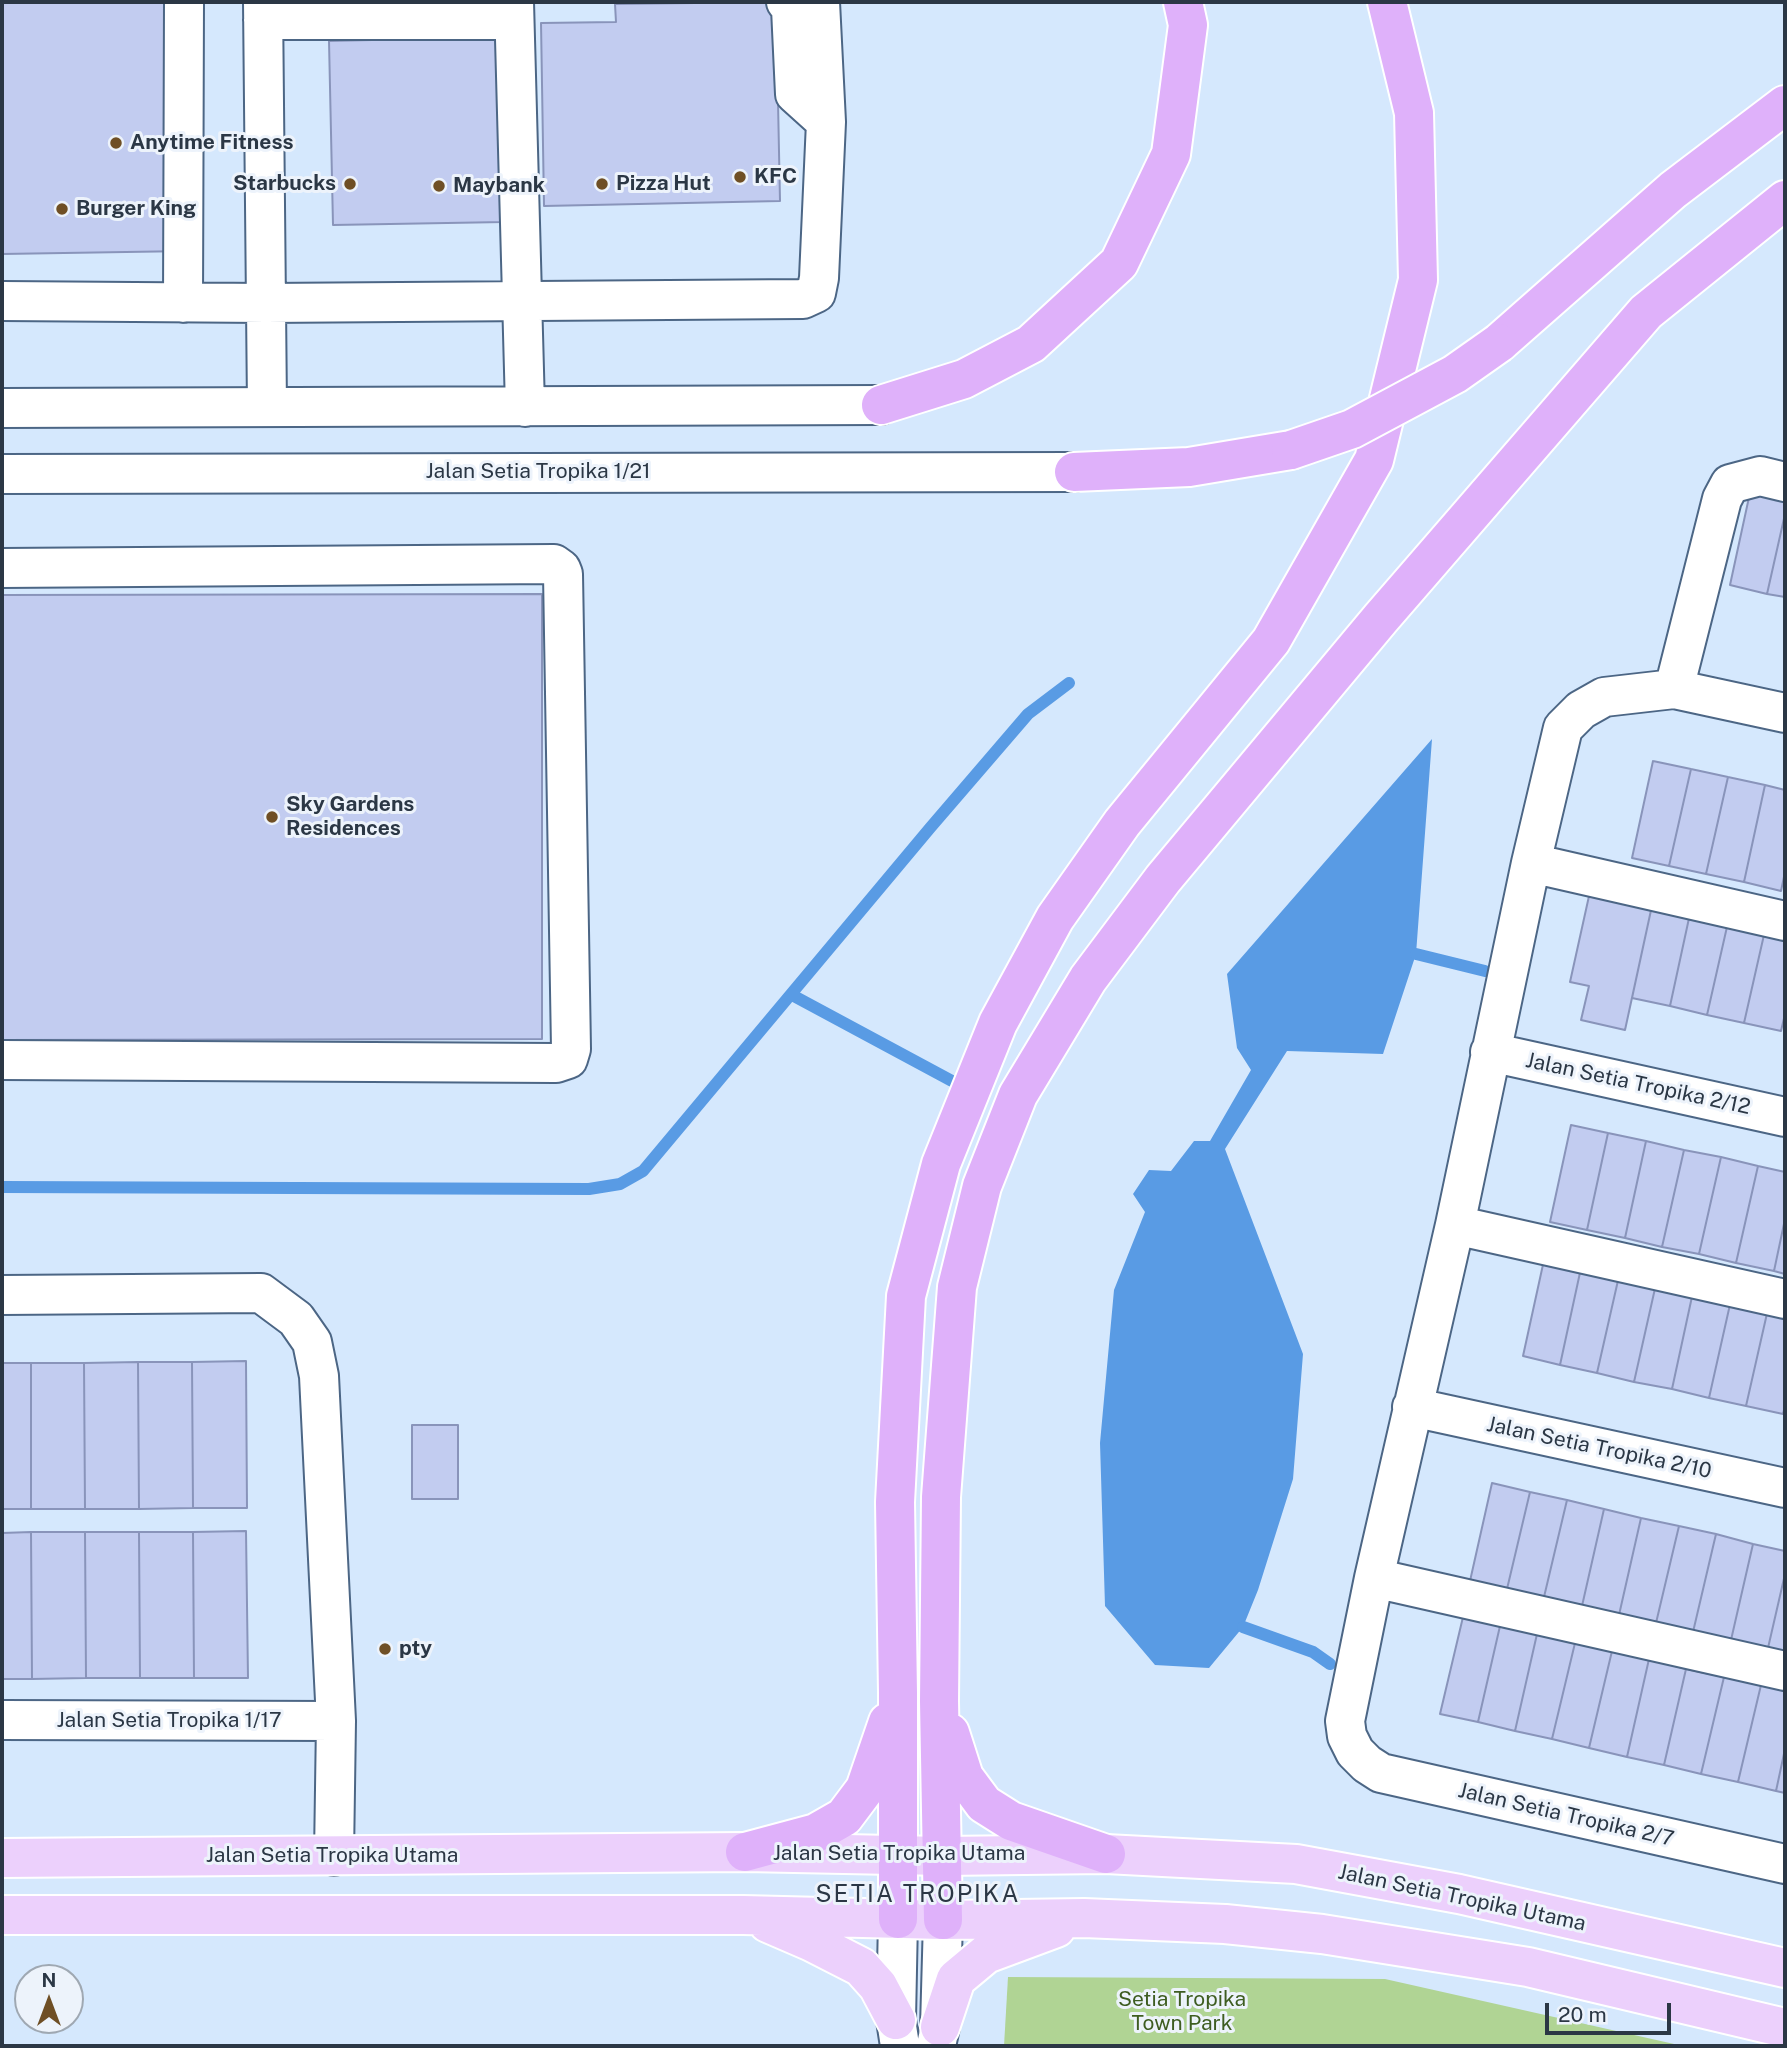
<!DOCTYPE html>
<html>
<head>
<meta charset="utf-8">
<style>
  body { margin:0 }
  #map { position:relative; width:1787px; height:2048px; overflow:hidden; background:#d5e8fd; font-family:"Public Sans",sans-serif }
  canvas { display:block }
  .frame { position:absolute; inset:0; border:4px solid #2b3745; pointer-events:none }
  .north { position:absolute; left:14px; top:1964px; width:70px; height:70px; box-sizing:border-box; background:#edf3fb; border:2px solid #9fa8b2; border-radius:50%; rotate:0deg; font-size:19px; font-weight:700; line-height:28px; text-align:center; color:#2b3745 }
  .north::after { content:''; display:block; margin:auto; width:24px; height:32px; background:#6f4f25; clip-path:polygon(50% 0,100% 100%,50% 72%,0 100%) }
  .scale { position:absolute; left:1545px; top:2003px; width:126px; height:32px; box-sizing:border-box; border:4px solid #2b3745; border-top:0; padding-left:9px; font-size:21px; line-height:24px; white-space:nowrap; color:#2b3745; -webkit-text-stroke:5px #edf3fb; paint-order:stroke }
</style>
</head>
<body>
<div id="map">
<canvas width="1787" height="2048"></canvas>
<div class="frame"></div>
<div class="north">N</div>
<div class="scale">20 m</div>
</div>
<script>
const context = document.querySelector('canvas').getContext('2d');
context.lineJoin = 'round';
function fill(path, color) { context.fillStyle = color; context.fill(path, 'evenodd'); }
const poly = rows => new Path2D(rows.map(r => 'M' + r).join(''));
function trace(path, color, width, dash) { context.strokeStyle = color; context.lineWidth = width; context.lineCap = dash ? 'butt' : 'round'; context.setLineDash(dash || []); context.stroke(path); }
function drawText(font, color, halo, rows, align = 'center') {
  context.font = font + ' "Public Sans",sans-serif'; context.lineWidth = 6; context.setLineDash([]); context.textBaseline = 'middle'; context.strokeStyle = halo; context.fillStyle = color; for (const [text, x, y, turn = 0] of rows) {
    context.save(); context.translate(x, y); context.rotate((+turn || 0) * Math.PI / 180); context.textAlign = isNaN(turn) ? turn : align; if (halo) context.strokeText(text, 0, 0); context.fillText(text, 0, 0); context.restore();
  }
}
const green = poly([
  [1008,1977,1385,1979,1683,2046,1004,2046]
]);
const water = poly([
  [1432,739,1416,954,1383,1054,1287,1051,1225,1149,1303,1354,1293,1479,1258,1590,1243,1627,1209,1668,1155,1665,1105,1606,1100,1443,1114,1290,1145,1212,1133,1194,1149,1170,1171,1171,1194,1141,1210,1141,1251,1070,1237,1048,1227,974]
]);
const stream = poly([
  [1416,954,1485,971],
  [792,995,952,1081],
  [2,1187,589,1189,620,1184,643,1171,930,828,1028,714,1069,683],
  [1243,1627,1313,1652,1330,1664]
]);
const building = poly([
  [2,2,183,2,188,251,2,254,2,2],
  [776,2,780,201,544,206,541,23,616,22,615,4,776,2],
  [501,37,504,222,333,225,329,41,501,37],
  [1751,488,1785,496,1785,514,1767,594,1730,585,1751,488],
  [1785,514,1785,597,1767,594,1785,514],
  [542,594,542,1039,2,1040,2,595,542,594],
  [1653,761,1691,769,1669,866,1632,858,1653,761],
  [1691,769,1728,777,1706,874,1669,866,1691,769],
  [1728,777,1765,785,1744,882,1706,874,1728,777],
  [1765,785,1785,790,1785,872,1781,891,1744,882,1765,785],
  [1591,887,1653,901,1625,1030,1581,1020,1589,986,1570,982,1591,887],
  [1653,901,1691,909,1670,1006,1632,998,1653,901],
  [1691,909,1729,918,1707,1015,1670,1006,1691,909],
  [1729,918,1766,926,1744,1023,1707,1015,1729,918],
  [1766,926,1785,931,1785,1014,1781,1031,1744,1023,1766,926],
  [1571,1125,1608,1133,1587,1230,1550,1222,1571,1125],
  [1608,1133,1646,1141,1625,1238,1587,1230,1608,1133],
  [1646,1141,1684,1150,1662,1247,1625,1238,1646,1141],
  [1684,1150,1721,1157,1699,1254,1662,1247,1684,1150],
  [1721,1157,1758,1166,1736,1263,1699,1254,1721,1157],
  [1758,1166,1785,1172,1785,1219,1774,1271,1736,1263,1758,1166],
  [1785,1219,1785,1274,1774,1271,1785,1219],
  [1544,1260,1581,1268,1560,1365,1523,1356,1544,1260],
  [1581,1268,1619,1276,1597,1373,1560,1365,1581,1268],
  [1619,1276,1656,1284,1634,1382,1597,1373,1619,1276],
  [1656,1284,1693,1292,1672,1389,1634,1382,1656,1284],
  [1693,1292,1731,1300,1709,1398,1672,1389,1693,1292],
  [1731,1300,1768,1309,1746,1406,1709,1398,1731,1300],
  [1768,1309,1785,1313,1785,1406,1783,1414,1746,1406,1768,1309],
  [246,1361,247,1508,193,1508,192,1362,246,1361],
  [138,1362,139,1509,85,1509,84,1363,138,1362],
  [138,1362,192,1362,193,1508,139,1509,138,1362],
  [2,1363,31,1363,31,1509,2,1509,2,1363],
  [31,1363,84,1363,85,1509,31,1509,31,1363],
  [412,1425,458,1425,458,1499,412,1499,412,1425],
  [1492,1483,1530,1492,1507,1589,1470,1581,1492,1483],
  [1530,1492,1567,1500,1544,1597,1507,1589,1530,1492],
  [1567,1500,1604,1509,1582,1606,1544,1597,1567,1500],
  [1604,1509,1641,1518,1619,1615,1582,1606,1604,1509],
  [1641,1518,1679,1526,1656,1623,1619,1615,1641,1518],
  [1679,1526,1716,1534,1693,1632,1656,1623,1679,1526],
  [246,1531,248,1678,194,1678,193,1532,246,1531],
  [31,1532,85,1532,86,1678,32,1679,31,1532],
  [31,1532,32,1679,2,1679,2,1533,31,1532],
  [85,1532,139,1532,140,1678,86,1678,85,1532],
  [139,1532,193,1532,194,1678,140,1678,139,1532],
  [1716,1534,1753,1544,1731,1640,1693,1632,1716,1534],
  [1753,1544,1785,1551,1785,1574,1768,1648,1731,1640,1753,1544],
  [1785,1574,1785,1652,1768,1648,1785,1574],
  [1463,1617,1500,1626,1478,1722,1440,1714,1463,1617],
  [1500,1626,1537,1634,1515,1731,1478,1722,1500,1626],
  [1537,1634,1575,1643,1552,1739,1515,1731,1537,1634],
  [1575,1643,1612,1651,1589,1748,1552,1739,1575,1643],
  [1612,1651,1649,1659,1627,1757,1589,1748,1612,1651],
  [1649,1659,1686,1669,1664,1765,1627,1757,1649,1659],
  [1686,1669,1724,1677,1701,1774,1664,1765,1686,1669],
  [1724,1677,1761,1685,1738,1782,1701,1774,1724,1677],
  [1761,1685,1785,1691,1785,1749,1776,1791,1738,1782,1761,1685],
  [1785,1749,1785,1793,1776,1791,1785,1749]
]);
const minor = poly([
  [263,2,267,407],
  [514,2,525,407],
  [786,2,791,8,795,94,826,122],
  [263,20,514,20],
  [2,301,266,303,803,299,816,293,819,278,826,122,820,2],
  [183,303,184,2],
  [2,408,881,405],
  [2,474,1074,472],
  [2,568,554,564,561,569,563,574,571,1049,568,1059,556,1063,2,1060],
  [1674,689,1722,499,1730,484,1760,476,1785,482],
  [1785,713,1674,689,1604,697,1581,710,1563,728,1531,863,1455,1225,1374,1578,1345,1721,1347,1736,1355,1752,1367,1764,1381,1773,1785,1864],
  [1531,863,1785,921],
  [1490,1052,1785,1117],
  [1455,1225,1785,1299],
  [2,1295,261,1293,296,1319,312,1342,319,1376,336,1721,334,1856],
  [1412,1407,1785,1488],
  [1374,1578,1785,1671],
  [2,1720,336,1721],
  [898,1919,896,2020,900,2046],
  [936,2046,940,2027,943,1920]
]);
const major = poly([
  [2,1858,745,1852,943,1856,1106,1854,1296,1864,1459,1894,1785,1968],
  [2,1915,743,1915,943,1920,1084,1918,1225,1924,1322,1934,1528,1967,1785,2028],
  [768,1923,812,1942,861,1967,878,1986,896,2020],
  [940,2027,956,1979,986,1954,1056,1928]
]);
const highway = poly([
  [1499,343,1673,190,1785,105],
  [881,405,964,379,1031,344,1119,263,1171,154,1188,25,1183,2],
  [1074,472,1189,467,1291,450],
  [950,1733,964,1777,984,1804,1011,1821,1106,1854],
  [745,1852,816,1833,844,1817,865,1789,888,1722],
  [898,1919,898,1693,895,1502,906,1296,941,1164,998,1023,1055,918,1122,823,1271,641,1374,460,1418,280,1414,113,1387,2],
  [943,1920,939,1701,941,1497,957,1287,982,1186,1018,1095,1088,979,1163,879,1381,618,1646,312,1785,200]
]);
const highwayBridge = poly([
  [1291,450,1352,429,1455,374,1499,343]
]);
const markers = [
  [116,143,7,"#6f4f25"],
  [740,177,7,"#6f4f25"],
  [350,184,7,"#6f4f25"],
  [602,184,7,"#6f4f25"],
  [439,186,7,"#6f4f25"],
  [62,209,7,"#6f4f25"],
  [272,817,7,"#6f4f25"],
  [385,1649,7,"#6f4f25"]
];
const poiNames = [
  ["Anytime Fitness",130,143],
  ["KFC",754,177],
  ["Starbucks",336,184,"right"],
  ["Pizza Hut",616,184],
  ["Maybank",453,186],
  ["Burger King",76,209],
  ["Sky Gardens",286,805],
  ["Residences",286,829],
  ["pty",399,1649]
];
const streetNames = [
  ["Jalan Setia Tropika 1/21",538,472],
  ["Jalan Setia Tropika 2/12",1638,1084,12],
  ["Jalan Setia Tropika 2/10",1599,1448,12],
  ["Jalan Setia Tropika 1/17",169,1721],
  ["Jalan Setia Tropika 2/7",1566,1815,13],
  ["Jalan Setia Tropika Utama",899,1854],
  ["Jalan Setia Tropika Utama",332,1856],
  ["Jalan Setia Tropika Utama",1462,1898,12]
];
const parkNames = [
  ["Setia Tropika",1182,2000],
  ["Town Park",1182,2024]
];
const quarterNames = [
  ["SETIA TROPIKA",918,1895]
];
fill(green, '#b0d494');
fill(water, '#599be4');
trace(stream, '#599be4', 12);
fill(building, '#c2ccf0');
trace(building, '#8994ba', 2);
trace(minor, '#4c6685', 42);
trace(major, '#fff', 42);
trace(highway, '#fff', 42);
trace(minor, '#fff', 38);
trace(major, '#ecd0fc', 38);
trace(highway, '#dfb1fa', 38);
trace(highwayBridge, '#fff', 42, []);
trace(highwayBridge, '#dfb1fa', 38);
for (const [x, y, r, color] of markers) { const dot = new Path2D(); dot.arc(x, y, r, 0, 2 * Math.PI); context.fillStyle = color; context.fill(dot); trace(dot, '#edf3fb', 2.5); }
drawText('bold 21px', '#2b3745', '#edf3fb', poiNames, 'left');
drawText('21px', '#2b3745', '#edf3fb', streetNames);
drawText('21px', '#3e5d21', '#edf3fb', parkNames);
context.letterSpacing = '2px';
drawText('24px', '#2b3745', '#edf3fb', quarterNames);
context.letterSpacing = '0px';
</script>
</body>
</html>
